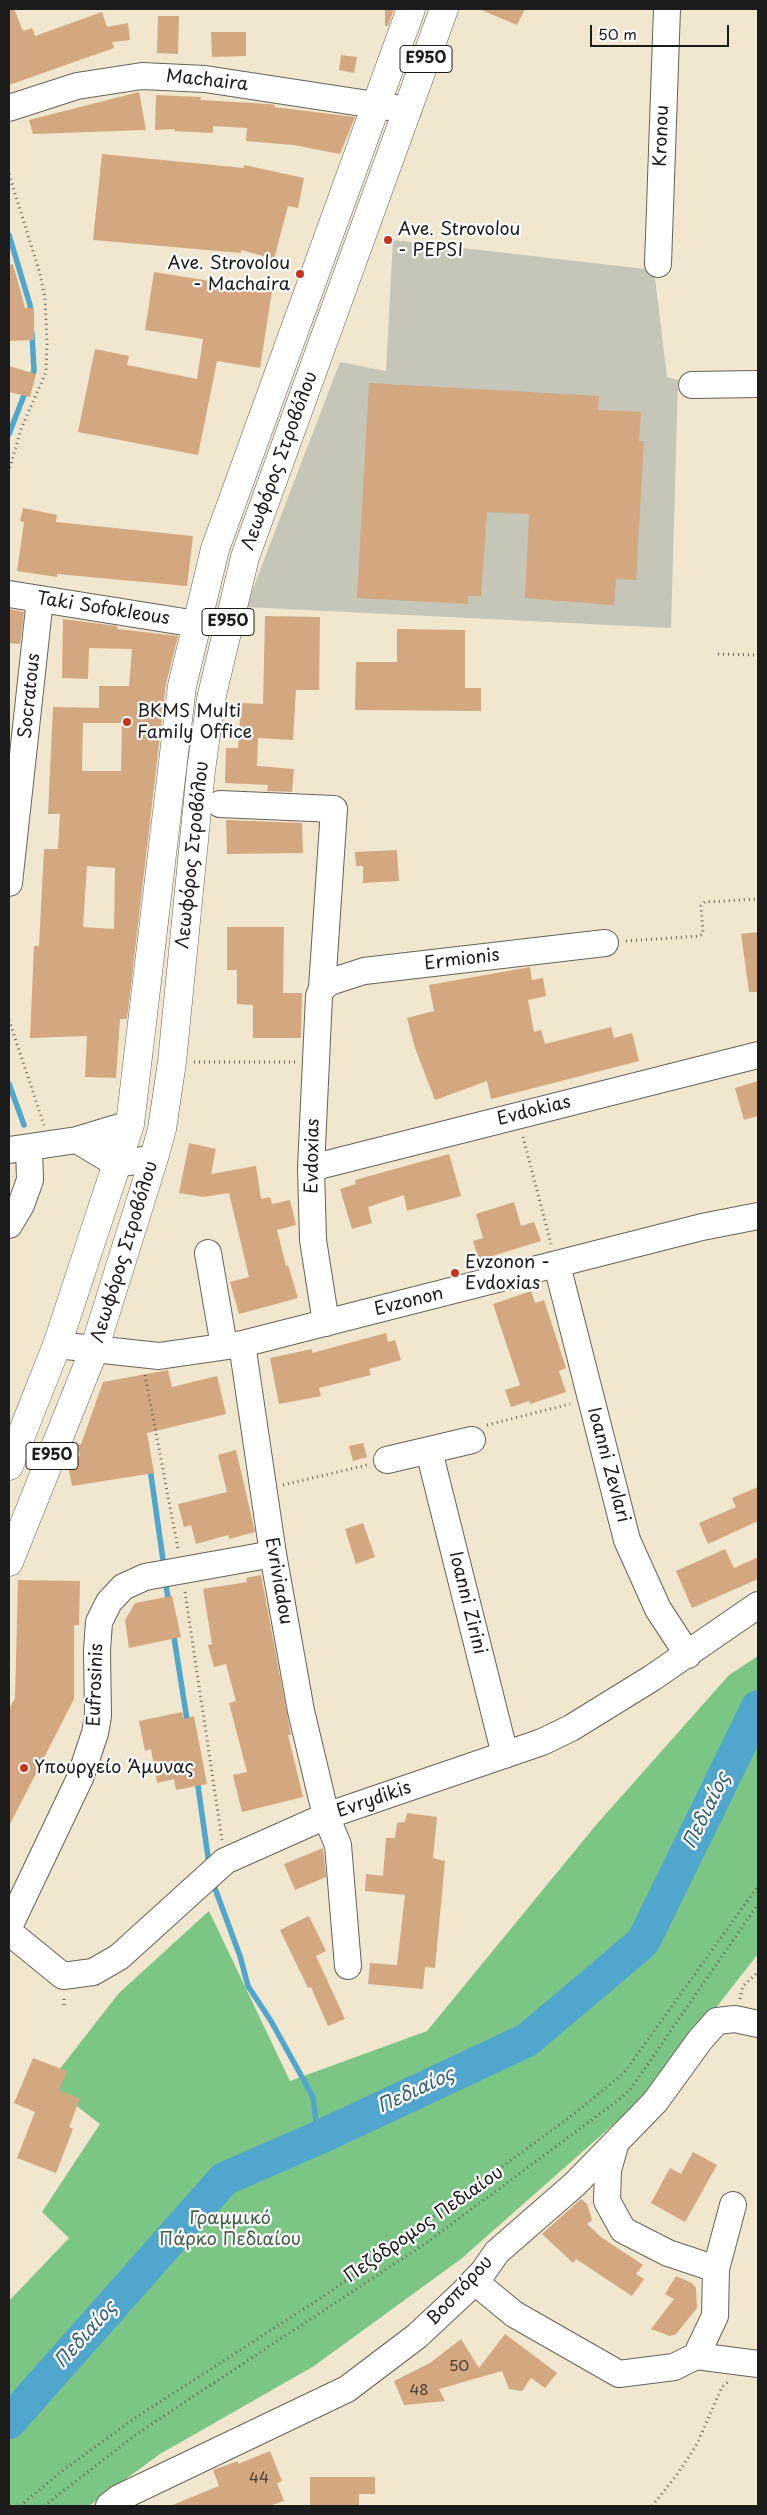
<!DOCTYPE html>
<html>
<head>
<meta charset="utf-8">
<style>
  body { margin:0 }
  #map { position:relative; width:767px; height:2515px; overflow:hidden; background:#f0e7ce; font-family:"Playpen Sans",sans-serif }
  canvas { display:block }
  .frame { position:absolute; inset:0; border:10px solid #1c1c1c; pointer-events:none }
  .scale { position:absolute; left:590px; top:25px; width:139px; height:22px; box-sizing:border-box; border:2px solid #1c1c1c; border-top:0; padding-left:6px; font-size:15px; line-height:18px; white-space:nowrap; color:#1c1c1c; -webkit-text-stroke:4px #fff; paint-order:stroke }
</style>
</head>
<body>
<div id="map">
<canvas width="767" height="2515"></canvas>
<div class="frame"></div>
<div class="scale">50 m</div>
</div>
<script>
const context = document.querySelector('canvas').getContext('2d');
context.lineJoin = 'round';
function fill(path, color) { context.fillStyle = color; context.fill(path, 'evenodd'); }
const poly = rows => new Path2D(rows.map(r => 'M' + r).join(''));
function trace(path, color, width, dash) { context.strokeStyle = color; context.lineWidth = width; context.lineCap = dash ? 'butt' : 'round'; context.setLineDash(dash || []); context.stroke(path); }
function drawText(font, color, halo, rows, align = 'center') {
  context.font = font + ' "Playpen Sans",sans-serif'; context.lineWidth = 4.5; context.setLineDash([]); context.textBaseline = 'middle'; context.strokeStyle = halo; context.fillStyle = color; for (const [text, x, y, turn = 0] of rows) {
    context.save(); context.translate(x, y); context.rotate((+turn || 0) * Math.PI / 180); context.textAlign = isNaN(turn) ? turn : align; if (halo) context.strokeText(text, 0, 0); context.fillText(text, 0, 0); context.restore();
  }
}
const industrial = poly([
  [393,240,654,270,667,377,678,380,671,628,246,607,340,362,386,371]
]);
const green = poly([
  [758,1656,758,1954,649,2093,461,2259,314,2366,160,2454,89,2506,9,2506,9,2301,69,2238,42,2212,100,2124,48,2084,119,1993,209,1911,290,2081,427,2031,596,1825,729,1675]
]);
const stream = poly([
  [9,235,30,305,31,314],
  [31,379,34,371,32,333],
  [9,434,26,390],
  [9,1084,24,1125],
  [150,1468,164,1567],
  [165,1579,169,1605],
  [173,1631,188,1726],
  [197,1779,209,1864],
  [213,1883,240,1956,248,1986,271,2021,313,2097,318,2138]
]);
const river = poly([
  [9,2422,224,2179,318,2138,527,2040,643,1942,758,1707]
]);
const building = poly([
  [9,9,14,9,23,31,32,28,35,36,102,12,107,27,128,23,130,40,112,42,114,48,9,85],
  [385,9,394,9,388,26,385,26],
  [479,9,525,9,517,25],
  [158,16,179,16,178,54,157,53],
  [211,32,246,32,246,56,212,57],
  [341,55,357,57,354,73,339,70],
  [139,92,146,130,33,134,29,120],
  [156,95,201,97,200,100,269,104,275,105,274,107,355,117,340,154,294,145,246,141,247,128,213,126,213,133,174,131,175,129,155,130],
  [102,154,244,168,244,165,304,178,298,208,288,206,274,259,241,250,241,253,93,240],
  [13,264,25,308,34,308,34,340,9,341,9,265],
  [154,272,272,291,260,368,217,361,198,455,78,432,95,349,129,356,127,365,197,379,203,339,145,330],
  [9,366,36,374,30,397,9,392],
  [369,383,599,396,598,410,641,412,639,441,644,441,636,580,616,579,614,605,525,598,529,514,487,512,481,596,468,596,468,604,357,598],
  [23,508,57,515,56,522,193,536,187,586,57,574,57,577,17,571,24,522,20,521],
  [9,609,24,612,20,644,9,643],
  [265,616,320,617,319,690,296,690,293,740,258,738,257,766,294,769,292,792,267,791,268,785,225,783,226,748,238,748,241,703,263,704],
  [63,619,117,626,117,629,178,636,166,684,127,1019,120,1019,116,1078,85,1077,87,1036,30,1038,34,946,39,946,44,849,58,849,60,814,48,814,53,707,99,708,99,686,129,686,132,649,89,648,88,679,62,678],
  [83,723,122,723,121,771,82,771],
  [87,866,115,868,114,929,83,927],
  [397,629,465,630,465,688,481,688,481,711,355,710,356,662,397,662],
  [226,820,302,823,303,853,227,854],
  [397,850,399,881,363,883,363,866,356,866,355,852],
  [227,927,284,927,283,993,302,993,301,1038,253,1038,253,1005,237,1004,237,970,227,970],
  [758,932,758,992,749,992,741,934],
  [530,967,532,980,543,978,546,996,528,1000,534,1032,541,1030,545,1044,611,1027,614,1038,632,1033,639,1061,491,1099,487,1081,435,1100,415,1048,407,1018,434,1011,429,985],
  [758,1081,758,1116,744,1120,735,1088],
  [189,1143,216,1149,211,1174,256,1166,261,1199,270,1197,272,1204,290,1200,296,1225,277,1230,286,1266,288,1265,298,1298,239,1314,230,1282,249,1277,229,1193,203,1197,179,1193],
  [449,1154,461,1196,407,1211,404,1195,368,1207,372,1223,352,1229,340,1189,356,1184,355,1180],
  [514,1202,521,1226,534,1222,541,1241,479,1260,473,1241,483,1238,476,1214],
  [531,1291,535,1303,544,1300,566,1368,559,1371,566,1392,530,1404,529,1401,511,1407,505,1390,520,1385,493,1304],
  [386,1333,388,1342,395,1340,401,1360,369,1369,371,1375,319,1388,321,1396,279,1404,270,1358,312,1349,312,1353],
  [168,1370,172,1387,217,1376,226,1414,147,1433,154,1473,72,1486,67,1460,80,1456,78,1445,81,1444,103,1382],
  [363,1443,367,1457,353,1461,349,1446],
  [236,1450,255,1532,229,1539,228,1535,196,1544,191,1525,184,1527,178,1504,227,1492,218,1455],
  [758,1487,758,1521,708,1544,699,1523,736,1507,732,1498],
  [363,1523,375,1557,356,1564,345,1529],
  [725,1549,734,1568,758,1557,758,1579,692,1608,676,1571],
  [261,1575,291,1735,288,1735,303,1797,242,1812,233,1775,247,1772,229,1703,236,1701,226,1664,214,1667,208,1645,212,1644,203,1589,247,1582,246,1578],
  [18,1580,80,1581,79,1625,74,1625,74,1699,9,1826,9,1709,15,1698],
  [172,1596,181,1637,129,1648,125,1620,135,1603],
  [182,1712,184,1719,194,1716,207,1784,176,1790,174,1779,157,1783,151,1749,145,1751,139,1721],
  [407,1813,437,1817,433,1858,445,1861,435,1968,425,1967,423,1989,368,1984,370,1963,397,1965,405,1895,365,1891,366,1874,383,1876,386,1838,395,1838,397,1823,405,1822],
  [323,1848,326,1877,295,1890,284,1864],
  [309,1916,326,1951,316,1956,345,2019,328,2026,311,1987,308,1988,280,1930],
  [33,2058,67,2071,59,2090,80,2099,69,2127,73,2129,56,2173,17,2158,35,2112,14,2103],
  [693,2152,717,2165,685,2222,651,2203,670,2168,681,2174],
  [581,2199,587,2204,592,2220,587,2224,601,2237,643,2265,636,2274,644,2279,632,2296,576,2259,573,2263,542,2234],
  [676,2276,692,2283,696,2288,697,2308,676,2334,670,2336,651,2329,674,2299,665,2294],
  [505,2334,557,2373,545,2388,531,2378,522,2391,509,2389,502,2371,439,2389,445,2401,404,2405,394,2381,430,2363,461,2339,479,2368],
  [270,2451,282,2481,277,2483,284,2501,269,2506,170,2506,219,2486,213,2470,238,2461,238,2464],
  [310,2477,375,2477,375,2494,359,2494,359,2506,310,2506]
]);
const path = poly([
  [9,174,40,274,45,298,47,343,46,372,21,429,9,471],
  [718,654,758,655],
  [626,941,700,936,703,933,701,906,705,902,758,899],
  [9,1020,44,1125],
  [194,1062,295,1062],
  [523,1137,551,1244],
  [145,1375,178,1549],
  [487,1425,570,1404],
  [283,1485,367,1465],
  [185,1592,222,1840],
  [740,1999,743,1986,758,1972],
  [64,2005,64,1996],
  [20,2506,62,2471,132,2420,330,2292,570,2117,624,2073,758,1886],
  [44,2506,138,2433,426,2243,617,2101,630,2090,758,1904],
  [652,2506,676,2476,696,2446,722,2387,728,2382]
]);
const minor = poly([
  [9,108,77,86,142,76,205,79,408,110],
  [658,264,667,9],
  [692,385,758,384],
  [9,594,197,624],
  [220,804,334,809,322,988,319,996,311,1168,313,1240,326,1323],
  [9,883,40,599],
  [322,988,330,982,364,971,605,943],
  [77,1140,117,1164,154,1158],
  [9,1150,77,1140,130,1124],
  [311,1168,758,1055],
  [9,1225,21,1205,30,1180,29,1148],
  [208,1253,224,1346],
  [557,1265,627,1540,658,1609,688,1655],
  [242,1344,273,1554,301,1711,326,1816,338,1845,348,1966],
  [57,1345,159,1356,242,1344,702,1227,758,1216],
  [429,1451,505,1755],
  [387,1460,472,1440],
  [9,1927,80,1778,95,1733,98,1716,97,1650,99,1622,109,1602,123,1587,145,1577,273,1554],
  [9,1932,63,1976,93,1972,119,1957,225,1861,326,1816,542,1742,571,1728,652,1678,758,1605],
  [616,2142,608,2170,607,2201,623,2230,668,2253,716,2269],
  [474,2281,514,2314,619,2374,674,2367,696,2356,715,2316,716,2269,733,2205],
  [696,2356,758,2364],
  [109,2506,119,2498,347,2389,417,2336,463,2293,483,2272,497,2252,575,2184,655,2102,700,2040,717,2021,735,2019,758,2024]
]);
const major = poly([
  [9,1466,57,1345,130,1124,182,686,215,549,411,9],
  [9,1562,94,1350,154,1158,162,1129,172,1062,201,770,211,699,245,557,444,9]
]);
const markers = [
  [388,240,5,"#c8321e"],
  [300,274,5,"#c8321e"],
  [127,722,5,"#c8321e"],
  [455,1273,5,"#c8321e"],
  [24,1768,5,"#c8321e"]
];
const numberNames = [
  ["50",459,2367],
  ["48",419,2391],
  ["44",259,2479]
];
const shields = [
  [426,59,52],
  [228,622,52],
  [52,1456,52]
];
const shieldNames = [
  ["E950",426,59],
  ["E950",228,622],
  ["E950",52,1456]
];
const streetNames = [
  ["Machaira",207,81,6],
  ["Kronou",662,136,-88],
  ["Λεωφόρος Στροβόλου",280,461,-70],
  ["Taki Sofokleous",103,609,9],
  ["Socratous",30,696,-84],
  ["Λεωφόρος Στροβόλου",193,855,-84],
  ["Ermionis",462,960,-7],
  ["Evdokias",534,1111,-14],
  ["Evdoxias",313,1156,-89],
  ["Λεωφόρος Στροβόλου",125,1252,-73],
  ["Evzonon",409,1302,-14],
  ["Ioanni Zevlari",608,1465,75],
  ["Evriviadou",278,1581,80],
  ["Ioanni Zirini",467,1603,76],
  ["Eufrosinis",96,1685,-88],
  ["Evrydikis",374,1800,-19],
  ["Πεζόδρομος Πεδιαίου",424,2225,-35],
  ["Βοσπόρου",460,2291,-47]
];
const poiNames = [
  ["Ave. Strovolou",398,230],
  ["- PEPSI",398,251],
  ["Ave. Strovolou",290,264,"right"],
  ["- Machaira",290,285,"right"],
  ["BKMS Multi",137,712],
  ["Family Office",137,733],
  ["Evzonon -",465,1263],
  ["Evdoxias",465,1284],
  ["Υπουργείο Άμυνας",34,1768]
];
const parkNames = [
  ["Γραμμικό",230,2219],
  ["Πάρκο Πεδιαίου",230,2240]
];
const waterNames = [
  ["Πεδιαίος",707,1811,-64],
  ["Πεδιαίος",416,2091,-25],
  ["Πεδιαίος",86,2335,-48]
];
fill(industrial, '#c5c5b8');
fill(green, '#7bc685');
trace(stream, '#51a6cd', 5.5);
trace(river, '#51a6cd', 34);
fill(building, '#d3a77f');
trace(minor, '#66635a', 28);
trace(major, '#66635a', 29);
trace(path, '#66635a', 3, [1, 4]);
trace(minor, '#fff', 26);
trace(major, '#fff', 28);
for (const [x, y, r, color] of markers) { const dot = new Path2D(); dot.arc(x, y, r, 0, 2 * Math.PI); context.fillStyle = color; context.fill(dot); trace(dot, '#fff', 2); }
drawText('15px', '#4a3f35', null, numberNames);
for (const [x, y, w] of shields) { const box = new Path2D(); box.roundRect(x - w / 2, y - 13.5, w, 27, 4); context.fillStyle = '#fff'; context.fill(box); trace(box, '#1c1c1c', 1); }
drawText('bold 16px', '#1c1c1c', null, shieldNames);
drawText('18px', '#1c1c1c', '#fff', streetNames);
drawText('18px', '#1c1c1c', '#fff', poiNames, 'left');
drawText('18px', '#426046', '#fff', parkNames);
drawText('italic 19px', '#366174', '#fff', waterNames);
</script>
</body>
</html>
